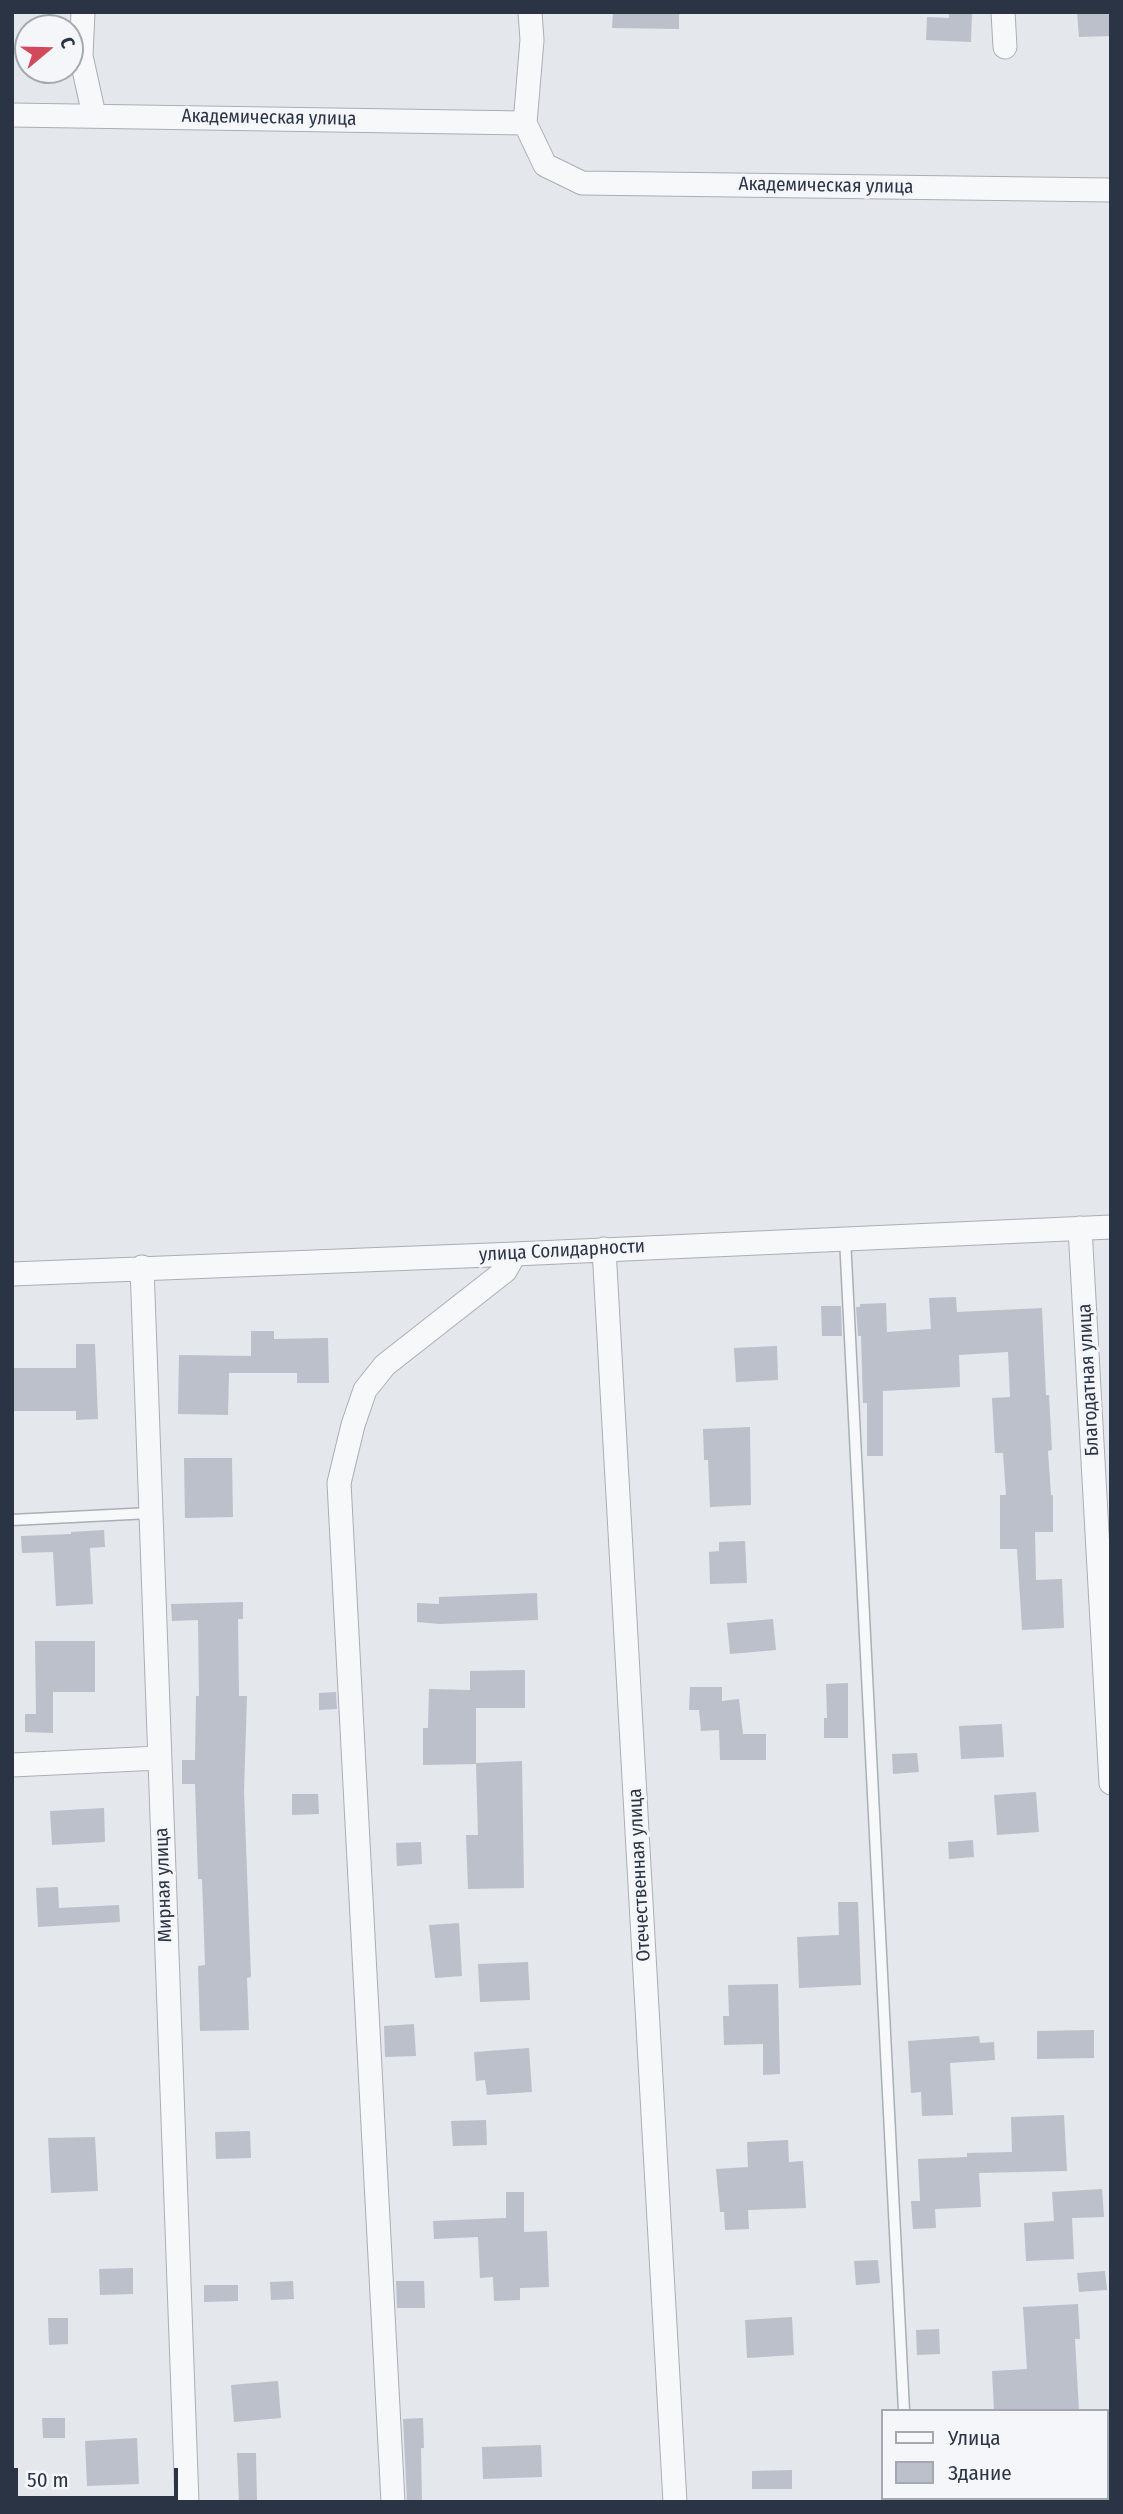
<!DOCTYPE html>
<html>
<head>
<meta charset="utf-8">
<style>
  body { margin:0 }
  #map { position:relative; width:1123px; height:2514px; overflow:hidden; background:#e4e7ec; font-family:"Fira Sans Condensed",sans-serif }
  canvas { display:block }
  .frame { position:absolute; inset:0; border:14px solid #2b3445; pointer-events:none }
  .legend { position:absolute; left:881px; top:2409px; width:228px; height:91px; box-sizing:border-box; background:#f4f6f9; border:2px solid #a4a8b1; margin:0; padding:9px 12px; list-style:none; font-size:21px; color:#2b3445 }
  .legend li { display:flex; align-items:center; gap:14px; height:35px }
  .legend b { width:35px; border:2px solid #a4a8b1 }
  .north { position:absolute; left:14px; top:14px; width:70px; height:70px; box-sizing:border-box; background:#f4f6f9; border:2px solid #a4a8b1; border-radius:50%; rotate:71deg; font-size:19px; font-weight:700; line-height:28px; text-align:center; color:#2b3445 }
  .north::after { content:''; display:block; margin:auto; width:24px; height:32px; background:#d1495b; clip-path:polygon(50% 0,100% 100%,50% 72%,0 100%) }
  .scale { position:absolute; left:14px; top:2468px; width:164px; height:32px; box-sizing:border-box; border:4px solid #2b3445; border-top:0; padding-left:9px; font-size:21px; line-height:24px; white-space:nowrap; color:#2b3445; -webkit-text-stroke:5px #f4f6f9; paint-order:stroke }
</style>
</head>
<body>
<div id="map">
<canvas width="1123" height="2514"></canvas>
<div class="frame"></div>
<ul class="legend">
<li><b style="height:9px;background:#f7f8fa"></b>Улица</li>
<li><b style="height:19px;background:#bbc0ca"></b>Здание</li>
</ul>
<div class="north">С</div>
<div class="scale">50 m</div>
</div>
<script>
const context = document.querySelector('canvas').getContext('2d');
context.lineJoin = 'round';
function fill(path, color) { context.fillStyle = color; context.fill(path, 'evenodd'); }
const poly = rows => new Path2D(rows.map(r => 'M' + r).join(''));
function trace(path, color, width, dash) { context.strokeStyle = color; context.lineWidth = width; context.lineCap = dash ? 'butt' : 'round'; context.setLineDash(dash || []); context.stroke(path); }
function drawText(font, color, halo, rows, align = 'center') {
  context.font = font + ' "Fira Sans Condensed",sans-serif'; context.lineWidth = 6; context.setLineDash([]); context.textBaseline = 'middle'; context.strokeStyle = halo; context.fillStyle = color; for (const [text, x, y, turn = 0] of rows) {
    context.save(); context.translate(x, y); context.rotate((+turn || 0) * Math.PI / 180); context.textAlign = isNaN(turn) ? turn : align; if (halo) context.strokeText(text, 0, 0); context.fillText(text, 0, 0); context.restore();
  }
}
const building = poly([
  [613,12,679,12,679,29,612,28],
  [949,12,972,12,971,42,926,40,927,17,949,18],
  [1077,12,1111,12,1111,36,1079,37],
  [956,1297,957,1312,1042,1308,1046,1395,1049,1395,1052,1450,1048,1451,1051,1495,1053,1495,1053,1532,1035,1532,1036,1580,1062,1579,1064,1628,1022,1630,1017,1549,1000,1549,1000,1495,1006,1495,1003,1453,995,1453,992,1398,1010,1397,1008,1352,959,1355,960,1387,883,1391,883,1456,867,1456,867,1403,863,1403,861,1336,858,1336,856,1307,860,1307,860,1304,886,1303,887,1332,931,1329,929,1298],
  [821,1306,841,1306,842,1336,822,1336],
  [251,1331,274,1331,274,1339,328,1338,329,1383,297,1383,297,1373,229,1373,228,1415,178,1414,179,1355,251,1356],
  [76,1344,95,1344,98,1419,76,1420,76,1411,12,1411,12,1368,76,1368],
  [777,1346,778,1380,736,1382,734,1348],
  [750,1427,751,1505,710,1507,708,1460,704,1460,703,1429],
  [184,1458,232,1458,233,1517,185,1518],
  [104,1530,105,1547,90,1548,93,1604,56,1606,53,1552,22,1553,21,1536,71,1534,71,1532],
  [745,1541,747,1583,710,1584,709,1552,719,1551,719,1542],
  [537,1593,538,1620,440,1624,417,1622,417,1603,439,1604,439,1597],
  [243,1602,243,1619,238,1619,239,1696,247,1696,244,1792,251,1977,247,1978,249,2030,200,2031,198,1966,205,1965,202,1879,198,1879,195,1784,182,1784,182,1760,195,1760,196,1696,199,1696,198,1620,172,1621,171,1604],
  [773,1619,776,1650,730,1654,727,1623],
  [35,1641,95,1641,95,1692,53,1692,53,1733,25,1732,25,1714,36,1714],
  [525,1670,525,1708,476,1708,476,1763,522,1761,524,1888,468,1889,466,1835,478,1835,476,1764,423,1765,423,1728,428,1728,429,1689,470,1690,470,1671],
  [848,1683,848,1738,824,1738,824,1718,827,1718,826,1684],
  [690,1687,722,1687,722,1701,739,1699,743,1734,766,1734,766,1760,720,1760,719,1730,701,1731,699,1710,689,1710],
  [336,1692,337,1709,319,1710,319,1693],
  [1002,1724,1004,1757,961,1759,959,1726],
  [917,1753,919,1772,893,1774,892,1754],
  [1036,1792,1039,1832,997,1835,994,1795],
  [292,1794,318,1794,319,1814,292,1815],
  [104,1808,105,1842,52,1845,50,1811],
  [973,1840,974,1857,949,1859,948,1842],
  [421,1842,422,1864,397,1866,396,1843],
  [58,1887,59,1908,119,1905,120,1922,38,1927,36,1888],
  [838,1902,858,1902,861,1985,799,1988,797,1937,839,1935],
  [459,1923,462,1976,435,1978,429,1925],
  [528,1962,530,2000,480,2002,478,1964],
  [778,1984,780,2074,763,2075,763,2044,724,2045,723,2016,729,2016,728,1985],
  [414,2024,416,2056,385,2057,384,2026],
  [1094,2030,1094,2058,1037,2059,1037,2031],
  [979,2036,980,2043,994,2042,995,2060,950,2063,953,2115,922,2116,921,2092,911,2093,908,2041],
  [529,2048,532,2092,487,2095,485,2080,476,2081,474,2052],
  [1064,2115,1067,2171,979,2173,981,2207,935,2209,936,2228,913,2229,911,2201,920,2201,918,2159,967,2157,967,2153,1012,2152,1011,2117],
  [486,2120,487,2145,453,2146,451,2121],
  [250,2131,251,2158,216,2159,215,2132],
  [95,2137,98,2191,51,2193,48,2138],
  [788,2140,789,2162,803,2161,806,2208,748,2210,749,2229,725,2230,724,2212,720,2212,716,2169,748,2167,747,2142],
  [1102,2189,1104,2217,1072,2218,1074,2259,1026,2261,1024,2223,1054,2221,1052,2192],
  [506,2192,524,2192,524,2232,547,2231,549,2287,520,2288,520,2300,494,2301,493,2277,480,2278,478,2237,434,2239,433,2221,506,2218],
  [878,2260,880,2283,856,2285,854,2261],
  [133,2268,133,2294,100,2295,99,2269],
  [1105,2271,1107,2290,1079,2292,1077,2273],
  [293,2281,294,2299,271,2300,270,2282],
  [396,2281,424,2281,425,2308,397,2308],
  [204,2285,238,2285,238,2301,204,2302],
  [1078,2304,1080,2339,1075,2339,1079,2411,994,2411,992,2371,1027,2369,1023,2307],
  [792,2317,794,2355,747,2358,745,2320],
  [48,2318,68,2318,68,2344,49,2345],
  [939,2329,940,2354,917,2355,916,2330],
  [278,2381,281,2418,234,2422,231,2385],
  [42,2418,65,2418,65,2438,43,2438],
  [423,2418,424,2448,421,2448,422,2502,407,2502,403,2419],
  [137,2438,139,2484,87,2486,85,2441],
  [541,2445,542,2477,483,2479,482,2447],
  [237,2453,256,2453,257,2502,239,2502],
  [792,2470,792,2489,752,2489,752,2471]
]);
const lane = poly([
  [845,1238,904,2411],
  [12,1520,150,1513]
]);
const street = poly([
  [83,12,81,56,94,115],
  [530,12,532,40,525,123,545,165,582,183,1111,190],
  [1003,12,1005,47],
  [12,115,525,123],
  [1080,1228,1111,1783],
  [604,1249,675,2502],
  [142,1267,187,2502],
  [12,1274,515,1254,1111,1227],
  [12,1765,159,1758],
  [393,2502,339,1483,353,1425,365,1390,385,1365,505,1271,515,1254]
]);
const streetNames = [
  ["Академическая улица",269,118,1],
  ["Академическая улица",826,186,1],
  ["улица Солидарности",562,1251,-3],
  ["Благодатная улица",1089,1380,-93],
  ["Отечественная улица",640,1875,-93],
  ["Мирная улица",164,1885,-92]
];
fill(building, '#bbc0ca');
trace(lane, '#a9aeb7', 13);
trace(street, '#a9aeb7', 25);
trace(lane, '#f7f8fa', 10);
trace(street, '#f7f8fa', 23);
drawText('19px', '#2b3445', '#f4f6f9', streetNames);
</script>
</body>
</html>
